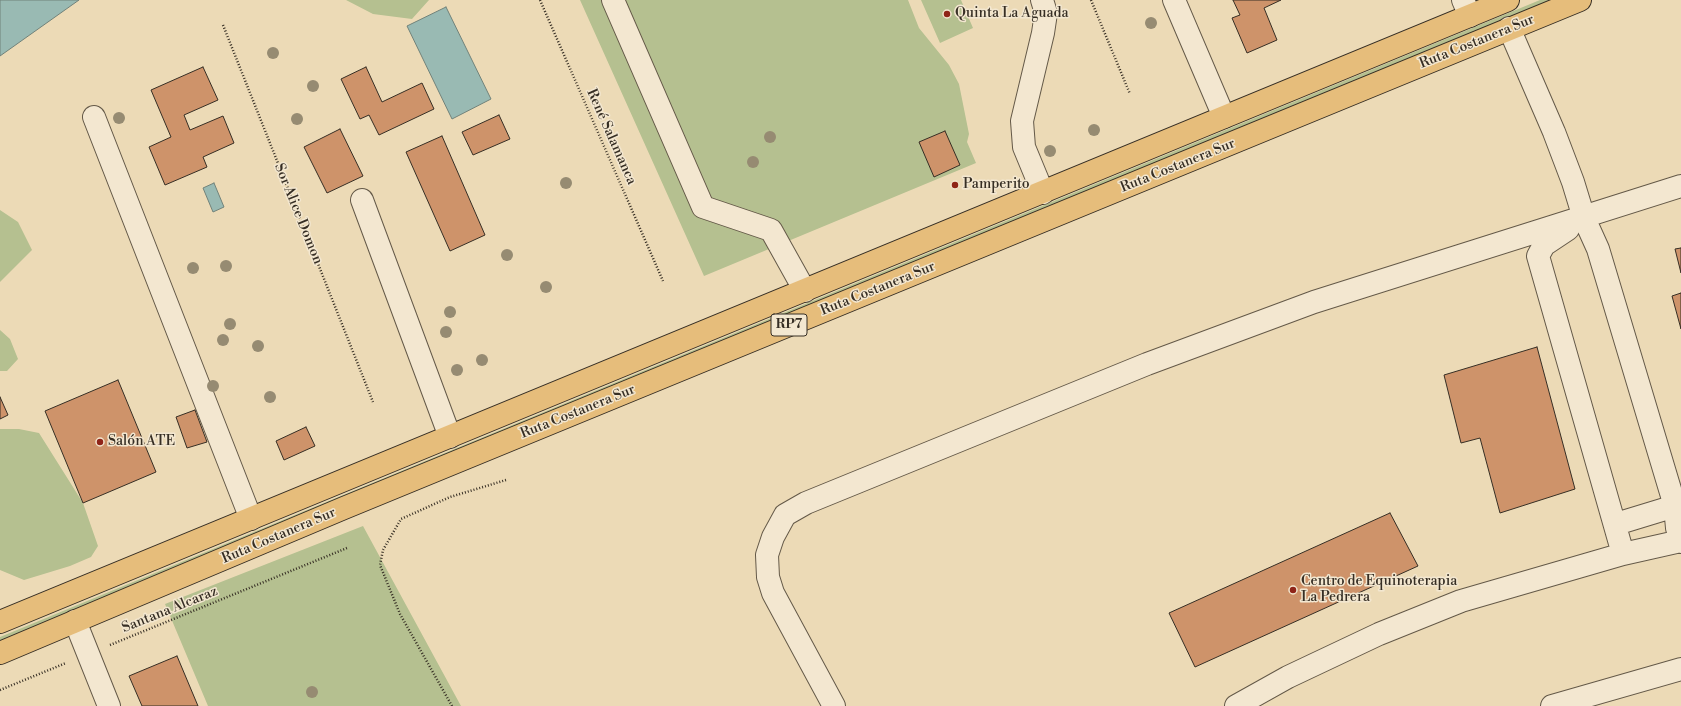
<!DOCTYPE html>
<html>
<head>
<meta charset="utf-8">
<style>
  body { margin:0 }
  canvas { display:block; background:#ecdab6 }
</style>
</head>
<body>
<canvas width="1681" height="706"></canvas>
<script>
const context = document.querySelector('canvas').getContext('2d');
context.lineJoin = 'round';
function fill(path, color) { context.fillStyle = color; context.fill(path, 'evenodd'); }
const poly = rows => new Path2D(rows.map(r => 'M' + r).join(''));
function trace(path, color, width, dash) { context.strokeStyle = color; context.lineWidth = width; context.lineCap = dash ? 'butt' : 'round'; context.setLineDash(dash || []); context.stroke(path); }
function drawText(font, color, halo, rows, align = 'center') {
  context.font = font + ' "Libre Bodoni",serif'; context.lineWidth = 3; context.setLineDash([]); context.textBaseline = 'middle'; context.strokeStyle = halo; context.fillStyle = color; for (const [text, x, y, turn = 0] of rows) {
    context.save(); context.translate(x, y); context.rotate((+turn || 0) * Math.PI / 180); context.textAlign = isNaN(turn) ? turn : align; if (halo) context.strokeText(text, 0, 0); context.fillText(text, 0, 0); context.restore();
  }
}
const green = poly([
  [346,0,429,0,412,19,373,14],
  [580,0,908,0,919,28,949,65,959,84,969,134,967,142,976,163,704,276],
  [921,0,961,0,973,28,940,43],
  [1540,0,1563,0,0,646,0,637],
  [0,210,18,222,32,250,0,282],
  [0,330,10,339,18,359,7,371,0,371],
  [0,429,19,429,39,433,83,503,98,546,91,557,70,566,24,580,0,570],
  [363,526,461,706,208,706,165,604]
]);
const water = poly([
  [0,0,79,0,0,56,0,0],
  [446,7,491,99,452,119,407,26,446,7],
  [214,183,224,207,213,212,203,188,214,183]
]);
const building = poly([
  [1233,0,1281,0,1264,8,1277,40,1247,53,1232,18,1240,15,1233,0],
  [203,67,218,100,184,115,190,130,223,116,234,143,203,157,207,167,165,185,149,147,171,137,151,90,203,67],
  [366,67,382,102,422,83,434,109,379,135,369,115,360,119,341,79,366,67],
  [499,115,510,139,473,155,462,132,499,115],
  [340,129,363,176,327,193,304,147,340,129],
  [945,131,960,165,934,177,919,142,945,131],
  [442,136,485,235,450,251,406,152,442,136],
  [1681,248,1681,273,1675,249,1681,248],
  [1681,293,1681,329,1672,296,1681,293],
  [1537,347,1575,489,1500,513,1480,438,1461,443,1444,375,1537,347],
  [118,380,156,472,83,503,45,411,118,380],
  [0,397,8,415,0,419,0,397],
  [195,410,207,442,187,448,176,417,195,410],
  [306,427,315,446,284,460,276,441,306,427],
  [1390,513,1418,566,1195,667,1169,613,1390,513],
  [177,656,198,706,142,706,129,676,177,656]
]);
const path = poly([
  [540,0,663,281],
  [1091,0,1130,94],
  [223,25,373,402],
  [110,645,347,548],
  [0,690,66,663],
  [452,706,400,614,380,565,383,550,401,519,450,497,506,480]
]);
const minor = poly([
  [613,0,703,207,771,230,805,291],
  [1042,0,1046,13,1043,33,1022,121,1024,147,1043,193],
  [1174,0,1224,117],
  [1463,0,1470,16],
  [1509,28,1554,132,1573,182,1584,218,1598,249,1675,506,1677,528,1681,542],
  [94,117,251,519],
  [362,200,450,437],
  [1568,229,1544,245,1538,256,1623,554],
  [1616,524,1675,506],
  [75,621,109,706],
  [834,706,773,593,768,577,767,555,773,537,785,515,806,503,1147,364,1314,302,1681,186],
  [1236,706,1288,677,1379,634,1461,601,1623,554,1681,541],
  [1552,706,1681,669]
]);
const major = poly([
  [0,622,1508,0],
  [0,653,344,508,1580,0]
]);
const trees = [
  [1151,23],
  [273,53],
  [313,86],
  [119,118],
  [297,119],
  [1094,130],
  [770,137],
  [1050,151],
  [753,162],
  [566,183],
  [507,255],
  [226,266],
  [193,268],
  [546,287],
  [450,312],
  [230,324],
  [446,332],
  [223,340],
  [258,346],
  [482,360],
  [457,370],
  [213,386],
  [270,397],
  [312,692]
];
const markers = [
  [947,14,4,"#8f2418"],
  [955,185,4,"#8f2418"],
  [100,442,4,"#8f2418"],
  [1293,590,4,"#8f2418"]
];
const shields = [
  [789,325,36]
];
const shieldNames = [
  ["RP7",789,325]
];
const poiNames = [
  ["Quinta La Aguada",955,14],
  ["Pamperito",963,185],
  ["Salón ATE",108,442],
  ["Centro de Equinoterapia",1301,582],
  ["La Pedrera",1301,598]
];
const streetNames = [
  ["Ruta Costanera Sur",1477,42,-22],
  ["René Salamanca",611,137,66],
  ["Ruta Costanera Sur",1178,166,-22],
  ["Sor Alice Domon",298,214,68],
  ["Ruta Costanera Sur",878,289,-22],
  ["Ruta Costanera Sur",578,412,-22],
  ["Ruta Costanera Sur",279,536,-23],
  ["Santana Alcaraz",170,610,-22]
];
fill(green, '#b5c090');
fill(water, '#99bab3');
trace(water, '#71827a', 1);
fill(building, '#ce936a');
trace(building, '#362e24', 1);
trace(minor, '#645948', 24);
trace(major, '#362e24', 24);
trace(path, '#362e24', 2.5, [1, 2]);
trace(minor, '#f3e7d0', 22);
trace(major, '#e6bd7b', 22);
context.fillStyle = '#968b72';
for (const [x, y] of trees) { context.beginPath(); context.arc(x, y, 6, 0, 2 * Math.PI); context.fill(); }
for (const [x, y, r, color] of markers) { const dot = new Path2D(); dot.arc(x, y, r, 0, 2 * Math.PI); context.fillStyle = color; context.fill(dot); trace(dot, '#f3e7d0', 1.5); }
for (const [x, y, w] of shields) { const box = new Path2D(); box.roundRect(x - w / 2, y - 11, w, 22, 3); context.fillStyle = '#f3e7d0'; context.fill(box); trace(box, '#362e24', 1); }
drawText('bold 13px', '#362e24', null, shieldNames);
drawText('14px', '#362e24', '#f3e7d0', poiNames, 'left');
drawText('14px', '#362e24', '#f3e7d0', streetNames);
</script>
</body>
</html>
